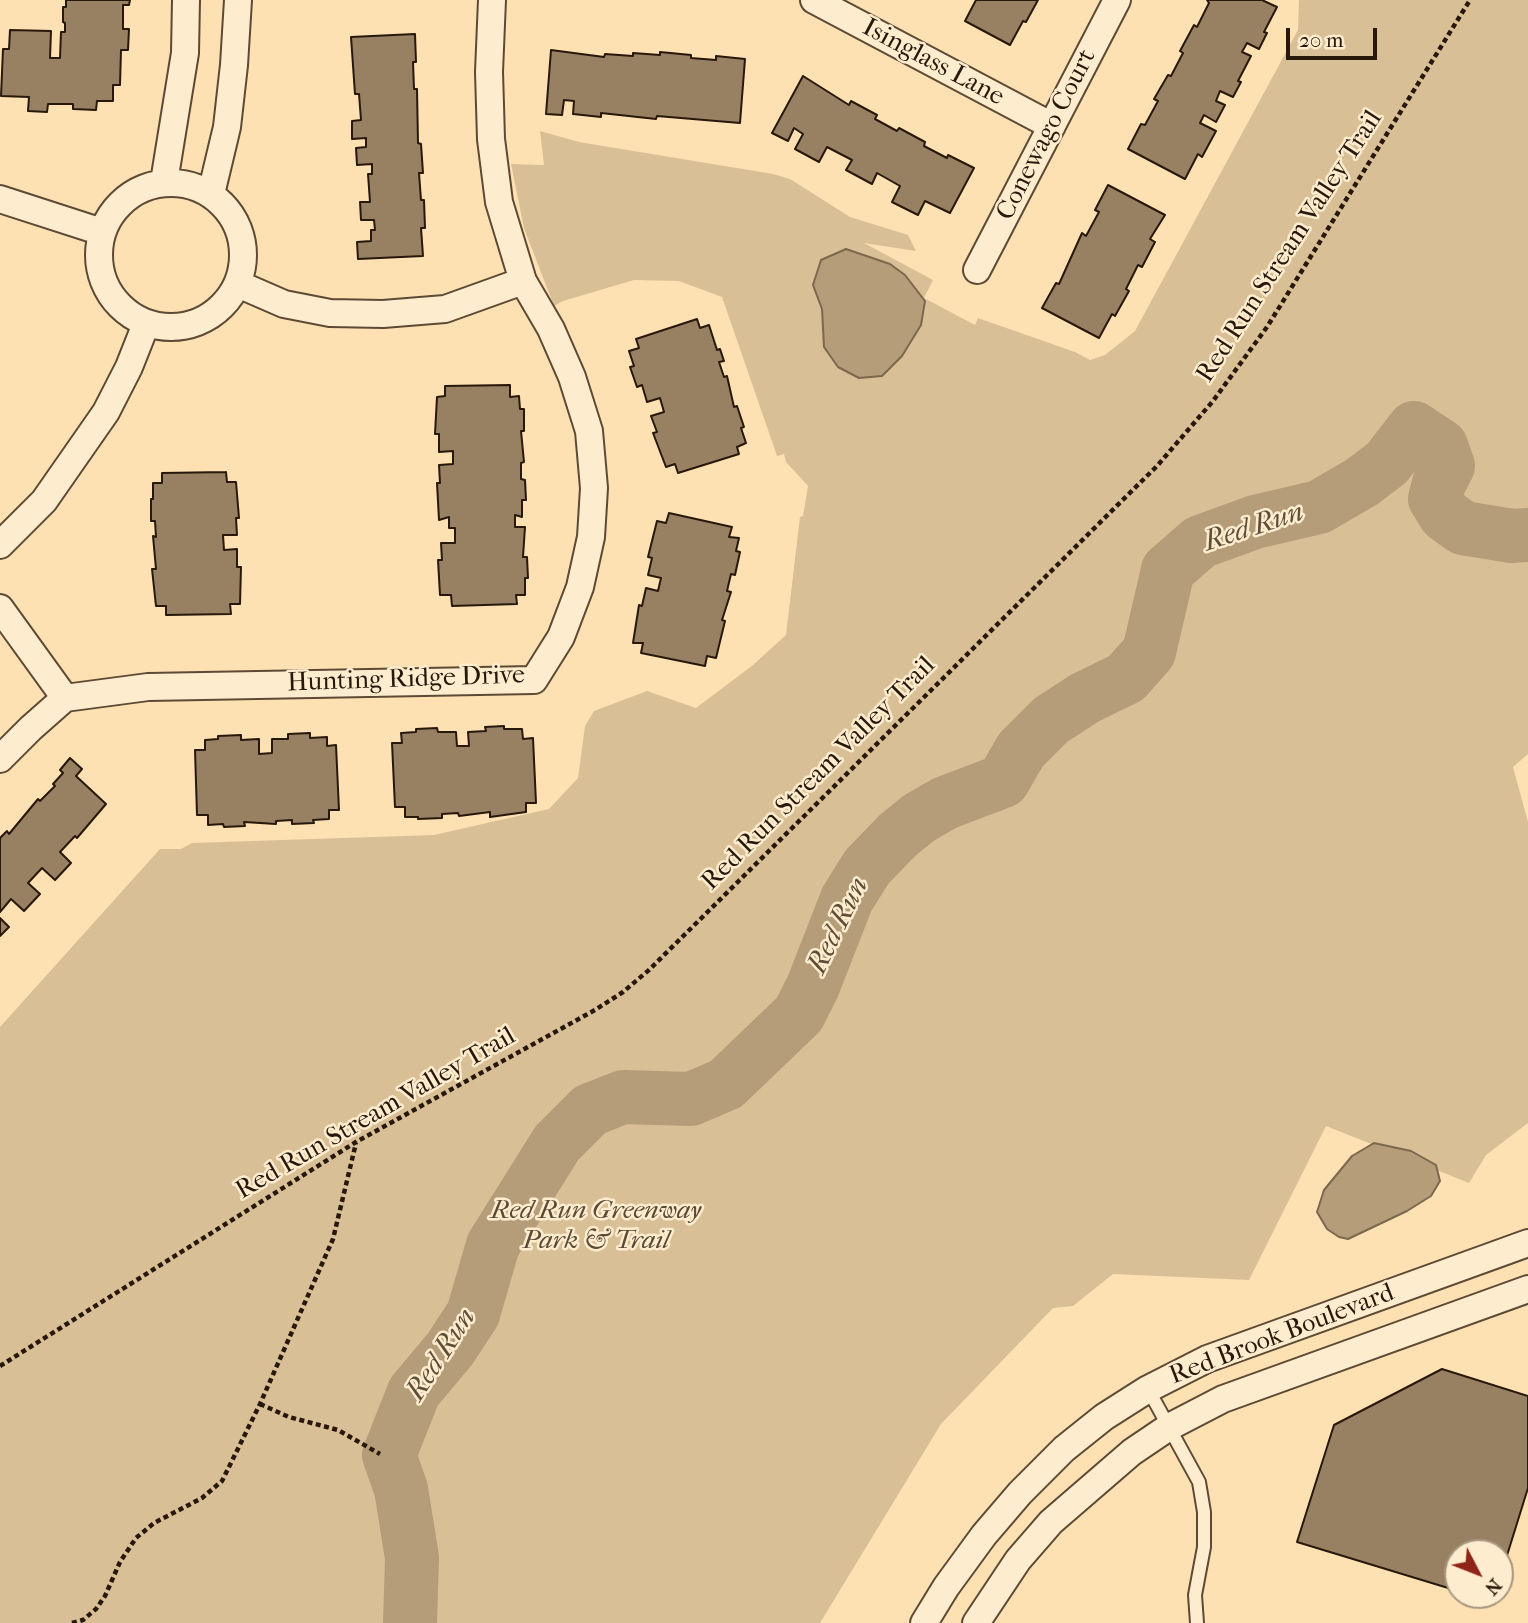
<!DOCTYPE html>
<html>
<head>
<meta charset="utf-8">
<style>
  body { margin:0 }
  #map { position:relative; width:1528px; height:1623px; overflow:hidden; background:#fee1b3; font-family:"IM FELL French Canon",serif }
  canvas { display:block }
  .north { position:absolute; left:1444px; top:1539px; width:70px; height:70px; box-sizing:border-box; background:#feecce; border:2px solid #a89780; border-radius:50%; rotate:132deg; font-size:19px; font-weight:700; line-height:28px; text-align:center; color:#27180b }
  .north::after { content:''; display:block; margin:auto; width:24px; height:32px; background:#8f2418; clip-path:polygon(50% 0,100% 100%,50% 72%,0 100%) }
  .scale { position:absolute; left:1286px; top:28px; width:91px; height:32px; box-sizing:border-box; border:4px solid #27180b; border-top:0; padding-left:9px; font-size:21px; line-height:24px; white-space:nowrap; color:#27180b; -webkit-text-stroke:5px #feecce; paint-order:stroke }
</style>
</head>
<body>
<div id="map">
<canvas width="1528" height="1623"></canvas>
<div class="north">N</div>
<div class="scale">20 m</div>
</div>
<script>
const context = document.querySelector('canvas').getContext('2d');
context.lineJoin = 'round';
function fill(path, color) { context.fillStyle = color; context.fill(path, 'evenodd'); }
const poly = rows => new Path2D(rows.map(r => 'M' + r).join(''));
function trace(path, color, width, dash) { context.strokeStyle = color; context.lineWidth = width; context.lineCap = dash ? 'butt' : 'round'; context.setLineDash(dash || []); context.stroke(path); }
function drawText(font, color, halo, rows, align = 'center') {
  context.font = font + ' "IM FELL French Canon",serif'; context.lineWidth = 5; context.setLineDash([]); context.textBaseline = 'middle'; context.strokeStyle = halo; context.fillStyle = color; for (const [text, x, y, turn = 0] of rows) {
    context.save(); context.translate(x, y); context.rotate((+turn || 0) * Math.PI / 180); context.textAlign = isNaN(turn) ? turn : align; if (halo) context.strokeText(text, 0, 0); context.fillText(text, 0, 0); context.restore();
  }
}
const green = poly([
  [1299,0,1528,0,1528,754,1513,767,1528,822,1528,1123,1486,1155,1469,1183,1326,1126,1249,1280,1113,1274,1073,1306,1053,1308,941,1424,820,1623,0,1623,0,1027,160,849,181,849,192,843,434,835,549,809,578,778,585,726,594,711,647,691,696,708,753,665,786,635,800,517,803,516,808,486,786,462,784,454,777,456,722,297,679,281,634,280,563,301,554,306,524,228,511,164,544,165,540,131,579,142,773,174,790,179,850,217,908,235,916,251,864,243,933,280,924,298,975,325,978,318,1075,352,1090,360,1105,355,1135,331,1298,30]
]);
const water = poly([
  [846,249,890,264,905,275,925,301,921,325,902,356,882,376,859,378,838,367,824,347,822,309,813,285,821,260,846,249],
  [1374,1143,1411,1151,1436,1165,1440,1181,1431,1196,1407,1211,1348,1239,1339,1237,1327,1229,1317,1212,1324,1190,1352,1156,1374,1143]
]);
const river = poly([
  [410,1623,412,1558,401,1489,389,1455,414,1392,450,1349,473,1314,493,1245,557,1143,590,1110,623,1097,691,1099,726,1084,799,1014,813,986,847,899,867,867,898,835,919,818,945,803,1003,781,1021,750,1051,720,1085,698,1126,678,1149,652,1168,570,1200,542,1255,522,1319,507,1362,482,1387,463,1414,428,1441,446,1448,466,1439,483,1435,499,1445,515,1463,528,1512,536,1528,535]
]);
const building = poly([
  [66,0,130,0,129,5,123,5,123,29,129,29,128,50,121,50,120,85,113,85,113,101,97,101,96,110,73,109,73,104,48,104,47,112,28,111,29,97,1,96,3,49,9,49,10,30,51,31,50,58,60,58,61,32,65,32,65,23,63,22,63,7,66,7,66,0],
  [976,0,1038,0,1026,22,1023,21,1010,45,965,21,976,0],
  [1207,0,1262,0,1277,7,1264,32,1267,33,1259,49,1247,43,1242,52,1251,56,1238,81,1241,82,1233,97,1220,91,1216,101,1225,105,1216,122,1204,115,1200,123,1216,131,1202,157,1198,154,1185,179,1128,149,1141,124,1145,125,1158,101,1154,99,1168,75,1171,76,1183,53,1180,51,1194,25,1197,27,1209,3,1207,0],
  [415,34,416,62,413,62,414,89,417,89,418,143,421,144,423,173,419,173,421,200,424,200,425,228,421,228,423,256,358,259,357,242,371,241,371,230,375,230,374,220,361,220,360,202,370,202,368,174,372,174,372,164,357,165,356,148,366,147,366,138,352,139,352,121,361,120,359,94,355,94,351,37,415,34],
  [551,50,604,57,605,54,633,56,633,53,660,55,660,52,691,55,691,58,716,60,716,56,745,59,740,123,657,116,656,119,601,113,601,117,573,114,574,101,564,100,562,115,546,114,551,50],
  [803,76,849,105,851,101,877,115,875,119,897,131,899,128,925,142,924,146,947,158,948,155,974,168,950,213,925,201,918,215,892,202,900,186,877,173,872,184,846,170,852,160,827,147,819,162,795,149,803,134,794,128,788,141,772,133,803,76],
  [1108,185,1165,215,1150,239,1155,242,1142,267,1138,265,1126,289,1129,291,1115,316,1112,314,1099,338,1042,308,1056,283,1059,284,1082,233,1086,236,1099,212,1095,210,1108,185],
  [697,319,700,328,709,325,717,350,720,349,724,361,719,362,724,377,727,376,734,407,737,406,744,427,741,428,746,443,737,447,739,454,678,473,675,464,666,467,653,433,657,432,651,416,664,412,660,398,647,402,642,385,637,387,630,367,634,366,629,351,639,348,636,339,697,319],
  [510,385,510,397,519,396,520,409,524,409,524,431,521,431,524,462,521,463,521,479,525,480,526,500,522,500,522,517,515,515,515,527,525,527,523,557,527,557,528,578,525,578,525,595,516,595,517,604,452,606,451,595,440,595,438,560,442,560,441,543,455,543,455,528,449,528,449,517,439,520,437,483,440,483,439,465,453,464,453,451,439,452,439,434,435,434,437,397,445,396,445,386,510,385],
  [226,472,227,482,236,482,239,518,236,518,237,535,223,535,224,550,237,549,237,567,241,567,240,604,230,604,231,614,166,615,166,606,156,606,152,569,156,569,153,536,156,537,155,521,151,521,151,499,153,499,153,483,162,483,162,473,226,472],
  [669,513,732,527,729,537,739,538,736,551,740,552,735,575,731,574,727,591,731,592,722,620,725,621,716,658,707,656,705,666,641,653,643,643,633,643,639,605,642,606,646,588,658,591,661,578,648,575,652,558,648,557,657,521,666,523,669,513],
  [504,726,504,729,522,729,523,739,533,738,536,803,526,803,526,812,490,817,490,812,459,816,458,813,442,814,442,818,418,819,418,817,405,817,405,807,395,807,392,743,402,743,401,733,416,732,416,729,437,728,438,732,456,732,457,746,469,746,468,732,486,731,485,727,504,726],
  [310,733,310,738,327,737,327,746,336,745,339,810,329,810,329,819,313,820,314,823,292,824,292,820,276,821,276,824,244,822,245,826,224,827,223,824,208,825,208,815,197,815,195,750,205,750,205,740,218,739,218,736,241,735,241,740,259,739,259,754,272,753,272,739,288,739,288,734,310,733],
  [70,758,82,769,76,776,106,804,77,838,75,836,60,852,71,863,55,880,42,868,28,883,40,894,24,911,11,899,0,912,0,838,7,831,9,834,38,799,40,801,55,786,53,784,63,773,60,770,70,758],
  [0,918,9,927,0,936,0,918],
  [1442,1369,1528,1396,1528,1488,1500,1578,1500,1553,1458,1553,1458,1591,1297,1542,1334,1425,1442,1369],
  [1471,1595,1495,1595,1493,1602,1471,1595]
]);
const path = poly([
  [0,1366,356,1142,595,1010,623,992,649,970,1157,466,1213,401,1267,327,1470,0],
  [260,1404,289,1417,338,1430,380,1454],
  [72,1623,83,1620,96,1609,105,1596,120,1562,136,1538,154,1523,202,1498,222,1481,260,1404,333,1239,356,1143]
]);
const service = poly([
  [1148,1389,1199,1482,1204,1512,1204,1547,1195,1595,1197,1623]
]);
const minor = poly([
  [814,0,1052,126],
  [164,182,185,53,186,0],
  '99 255a72 72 0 1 1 144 0a72 72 0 1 1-144 0Z',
  [211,194,227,127,234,65,238,0],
  [0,199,102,232],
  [977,270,1117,0],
  [238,284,284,304,330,313,383,314,445,309,523,281],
  [0,545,44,501,106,412,129,367,146,324],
  [0,608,65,698,31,728,0,759],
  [65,698,148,687,534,680,561,637,580,587,591,537,594,488,589,431,572,377,551,329,523,281,499,202,491,139,489,72,492,0],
  [924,1623,946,1587,984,1535,1020,1493,1064,1449,1104,1417,1148,1389,1207,1359,1528,1243],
  [976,1623,1018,1560,1051,1522,1132,1452,1169,1427,1223,1399,1528,1289]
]);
const streetNames = [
  ["Isinglass Lane",933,63,28],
  ["Conewago Court",1047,135,-63],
  ["Red Run Stream Valley Trail",1290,247,-57],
  ["Hunting Ridge Drive",406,680,-2],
  ["Red Run Stream Valley Trail",819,774,-45],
  ["Red Run Stream Valley Trail",376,1114,-30],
  ["Red Brook Boulevard",1282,1335,-21]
];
const parkNames = [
  ["Red Run Greenway",596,1212],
  ["Park & Trail",596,1242]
];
const waterNames = [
  ["Red Run",1254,528,-18],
  ["Red Run",839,926,-64],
  ["Red Run",442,1355,-57]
];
fill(green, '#d9bf96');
fill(water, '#b59d7a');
trace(water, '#7c684e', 2);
trace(river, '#b59d7a', 54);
fill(building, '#978162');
trace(building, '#27180b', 2);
trace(service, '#5d4a35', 16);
trace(minor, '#5d4a35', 30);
trace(path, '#27180b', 4.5, [5, 3.5]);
trace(service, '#feecce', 12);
trace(minor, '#feecce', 26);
drawText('26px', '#27180b', '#feecce', streetNames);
drawText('italic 26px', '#5c4a35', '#feecce', parkNames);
drawText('italic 28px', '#604d37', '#feecce', waterNames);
</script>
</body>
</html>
